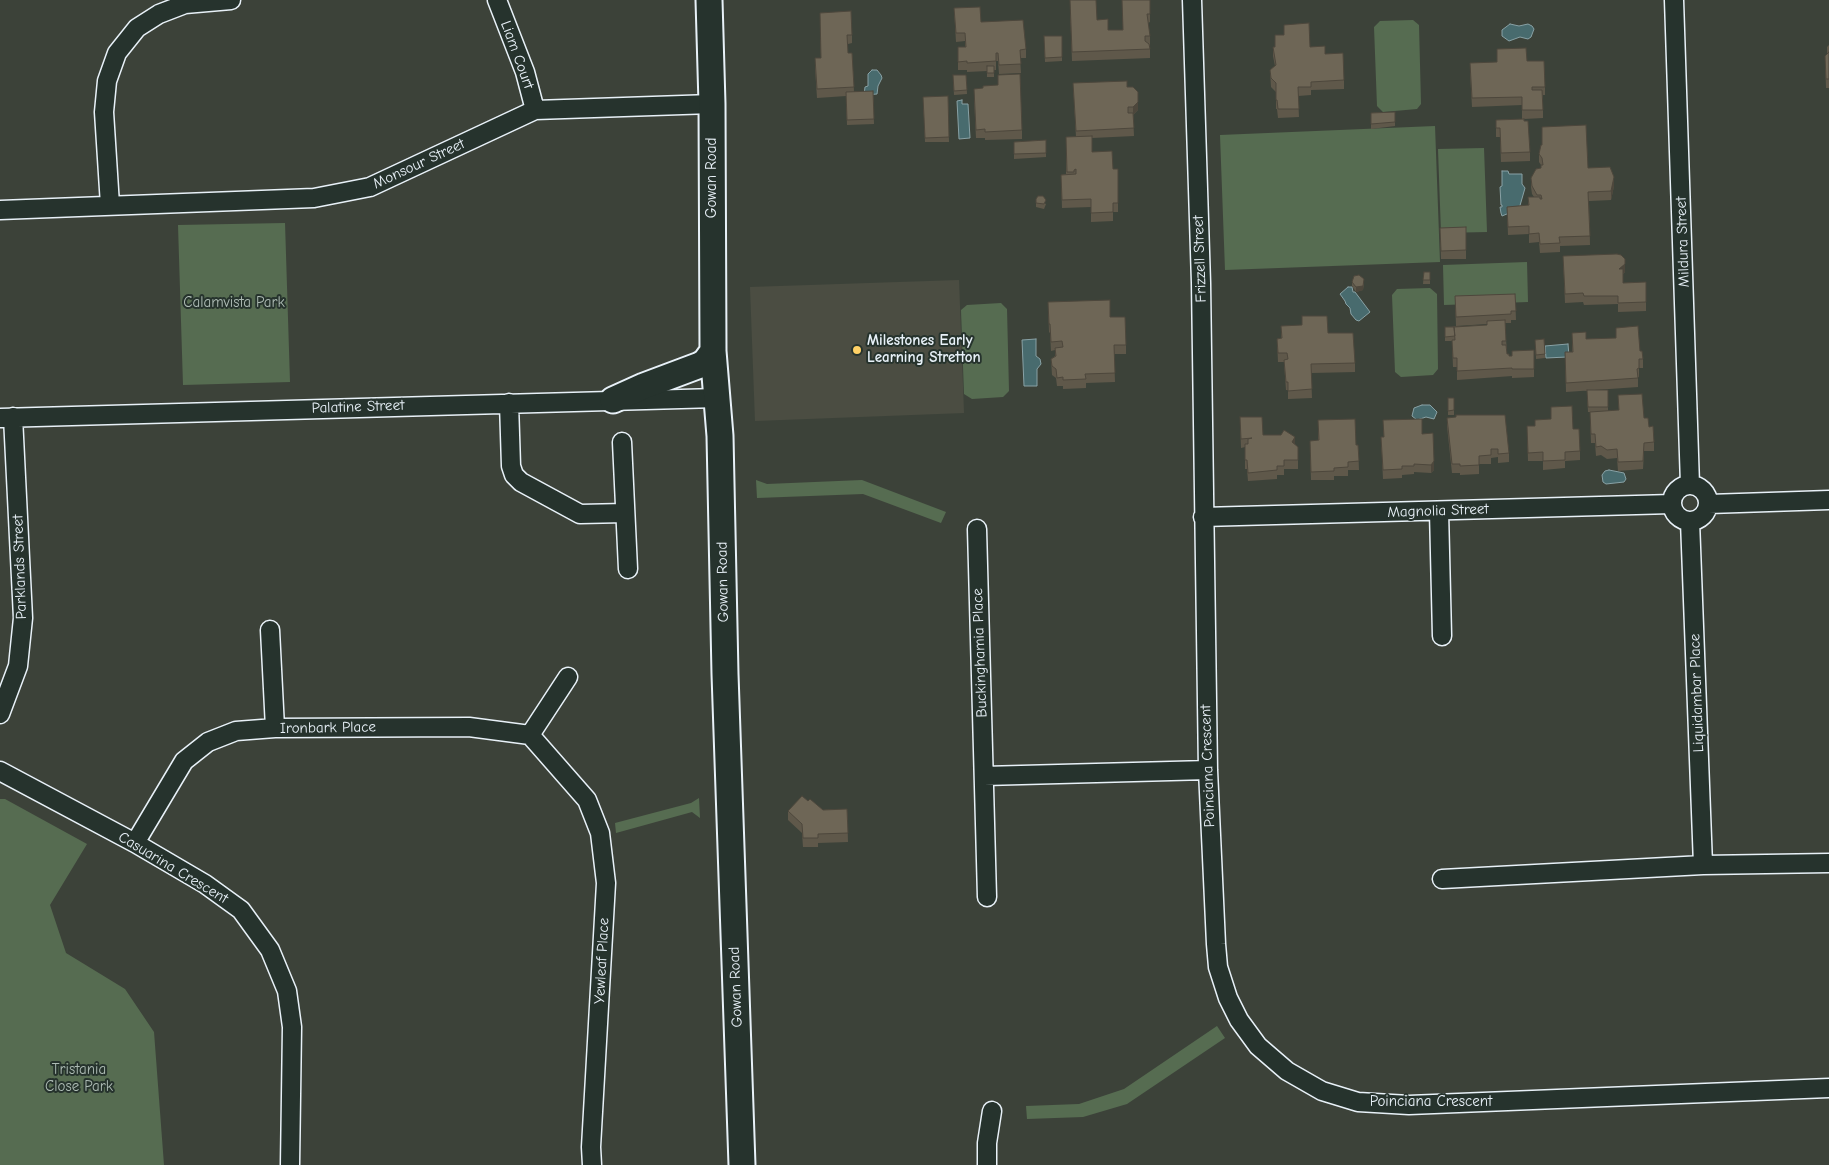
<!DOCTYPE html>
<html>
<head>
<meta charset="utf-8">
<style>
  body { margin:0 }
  canvas { display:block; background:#3c4239 }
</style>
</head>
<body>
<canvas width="1829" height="1165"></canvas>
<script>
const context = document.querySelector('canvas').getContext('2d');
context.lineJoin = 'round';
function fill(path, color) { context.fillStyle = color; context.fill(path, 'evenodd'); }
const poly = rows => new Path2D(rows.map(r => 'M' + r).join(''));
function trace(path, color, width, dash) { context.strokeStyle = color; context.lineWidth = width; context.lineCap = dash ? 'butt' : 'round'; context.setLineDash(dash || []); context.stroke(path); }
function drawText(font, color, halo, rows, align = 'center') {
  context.font = font + ' "Comic Neue",sans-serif'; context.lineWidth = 4; context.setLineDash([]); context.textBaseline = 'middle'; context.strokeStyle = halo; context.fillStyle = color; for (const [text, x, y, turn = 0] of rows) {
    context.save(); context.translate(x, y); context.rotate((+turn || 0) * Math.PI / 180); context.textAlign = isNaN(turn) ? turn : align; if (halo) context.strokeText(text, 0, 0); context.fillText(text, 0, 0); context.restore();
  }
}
const built = poly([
  [959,280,964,413,755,421,750,287]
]);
const green = poly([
  [1413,20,1419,25,1421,104,1417,109,1383,112,1377,106,1374,27,1380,21],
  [1435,126,1440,262,1225,270,1220,135],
  [1484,148,1487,232,1441,233,1438,149],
  [285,223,290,382,183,385,178,225],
  [1527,262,1528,302,1444,305,1443,265],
  [1430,288,1437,294,1438,369,1433,375,1401,377,1395,372,1392,295,1397,289],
  [1001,303,1007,309,1009,391,1003,397,972,399,964,394,961,310,967,305],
  [756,480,767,484,862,480,946,512,941,523,863,494,757,498],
  [699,798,700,818,692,812,616,833,615,823,691,803],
  [0,799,5,799,87,844,50,905,66,953,125,989,154,1032,164,1165,0,1165],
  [1217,1026,1225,1038,1127,1104,1083,1117,1027,1119,1026,1106,1079,1104,1124,1089]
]);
const water = poly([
  [1510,24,1519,26,1528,24,1532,26,1534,29,1531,37,1528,39,1520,37,1509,41,1502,36,1502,30,1510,24],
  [872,70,877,70,881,75,882,78,878,86,877,94,864,95,865,87,868,86,868,74,872,70],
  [962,100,962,104,968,104,970,138,959,139,957,101,962,100],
  [1502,171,1508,171,1509,174,1522,174,1522,184,1525,188,1519,209,1502,216,1501,213,1500,207,1502,207,1502,205,1501,205,1500,187,1502,186,1502,171],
  [1348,287,1352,287,1353,292,1355,292,1370,312,1359,321,1356,320,1351,314,1350,308,1346,304,1345,301,1340,294,1348,287],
  [1036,339,1036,356,1040,359,1041,364,1037,369,1037,386,1024,386,1022,340,1036,339],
  [1568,344,1569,356,1567,357,1546,358,1545,346,1568,344],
  [1422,405,1430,405,1437,412,1434,419,1426,417,1417,420,1412,416,1414,408,1422,405],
  [1609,470,1624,473,1626,479,1624,482,1606,484,1603,482,1602,475,1605,471,1609,470]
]);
const street = poly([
  [497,0,525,72,535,110],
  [1192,0,1201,283,1208,770,1216,944,1218,967,1228,998,1239,1020,1258,1046,1287,1071,1322,1091,1358,1102,1409,1105,1829,1088],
  [1674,0,1690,485],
  [110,205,104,112,107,81,117,53,137,28,159,14,185,4,231,0],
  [0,210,314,198,370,187,535,110,712,104],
  [509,403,511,466,514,475,521,482,580,514,625,513],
  [0,418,717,398],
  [622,442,628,569],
  '1672 503a18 18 0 1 1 36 0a18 18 0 1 1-36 0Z',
  [1709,504,1829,500],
  [1439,511,1442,636],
  [1203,517,1672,504],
  [1690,521,1703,865],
  [977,529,987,897],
  [270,630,275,728],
  [0,714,18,666,23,618,13,417],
  [530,735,568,677],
  [0,771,135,843,205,884,241,910,270,950,287,991,292,1027,290,1165],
  [984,776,1208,770],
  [135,843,184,761,208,742,236,731,275,728,469,727,530,735,587,800,600,833,606,883,591,1147,592,1165],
  [1442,879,1703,865,1829,863],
  [987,1165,987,1143,992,1111]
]);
const secondary = poly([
  [709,0,712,104,713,351,720,436,725,674,742,1165],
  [613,400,644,386,700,365,705,362,713,351]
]);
const wall = poly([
  [1150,0,1150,22,1148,23,1150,36,1150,58,1072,61,1070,8,1097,20,1108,30,1122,30],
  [954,8,981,22,1026,49,1026,58,1020,58,1021,73,999,74,998,61,996,61,996,70,994,70,994,77,987,77,987,71,967,72,967,70,958,70,958,47,965,47,965,41,956,42],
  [820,21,852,35,852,43,848,44,848,53,852,53,854,92,873,91,874,124,847,125,846,96,817,98,815,67,821,58],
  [1044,36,1062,36,1062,61,1045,62],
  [1829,45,1829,88,1826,88,1825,56,1827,54,1827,47],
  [1273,47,1310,47,1325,54,1344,80,1344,89,1311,90,1311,95,1298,96,1299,117,1278,118,1277,109,1276,109,1276,92,1271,87,1270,70,1275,66,1273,56],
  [1527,61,1545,87,1545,95,1543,95,1543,118,1524,119,1530,152,1530,161,1501,162,1500,137,1496,137,1496,120,1522,119,1522,105,1472,107,1470,71],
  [953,75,966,75,967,94,954,95],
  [1073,83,1127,87,1138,110,1133,115,1134,136,1092,138,1092,152,1113,169,1118,169,1118,212,1113,212,1113,221,1091,222,1091,207,1062,208,1061,175,1066,174,1066,137,1076,137],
  [948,96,949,142,925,142,923,97],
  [974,97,1022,130,1022,139,985,140,985,138,976,138],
  [1395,112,1395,126,1371,129,1371,113],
  [1542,127,1588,168,1614,186,1611,200,1589,201,1590,245,1560,246,1560,252,1540,253,1539,242,1529,243,1529,234,1508,235,1507,207,1528,205,1528,197,1534,197,1532,194,1531,187,1531,178,1541,168,1541,165,1539,162,1539,154,1542,145],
  [1046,140,1046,157,1014,159,1014,142],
  [1036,199,1046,204,1044,209,1036,207],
  [1466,227,1466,259,1441,259,1440,228],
  [1563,256,1625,272,1623,274,1623,283,1646,282,1646,311,1618,312,1618,304,1584,305,1583,302,1565,303],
  [1424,272,1430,272,1430,284,1423,284],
  [1352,282,1364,283,1363,290,1356,292,1352,286],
  [1515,294,1516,320,1511,320,1511,323,1505,323,1507,354,1509,356,1512,356,1534,350,1534,377,1512,378,1512,376,1457,380,1457,367,1453,367,1452,341,1445,341,1445,327,1487,325,1487,324,1456,326,1455,296],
  [1048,302,1110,317,1126,345,1126,354,1114,354,1115,382,1086,383,1086,388,1063,389,1063,386,1057,386,1056,378,1052,375,1051,359,1055,356,1055,350,1051,351,1050,333,1049,332],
  [1281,326,1328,333,1355,363,1355,372,1311,373,1312,398,1288,399,1288,390,1286,390,1284,362,1278,362,1277,339,1281,338],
  [1572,333,1586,339,1640,351,1643,359,1643,368,1639,368,1639,377,1638,377,1638,387,1566,392,1565,352,1572,352],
  [1544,339,1545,358,1536,359,1535,340],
  [1587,390,1608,390,1608,411,1619,410,1618,395,1644,418,1649,427,1654,442,1654,451,1644,451,1643,469,1618,471,1617,458,1607,459,1601,455,1596,456,1595,443,1591,443,1590,412,1588,412],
  [1448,398,1454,398,1454,415,1448,415],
  [1240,417,1263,435,1295,445,1298,447,1298,469,1284,469,1284,475,1277,475,1277,479,1248,481,1247,469,1245,469,1245,447,1241,448],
  [1447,418,1509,453,1509,462,1498,463,1498,457,1491,458,1491,464,1479,464,1479,474,1460,475,1460,473,1452,473,1447,426],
  [1318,420,1356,445,1358,445,1359,470,1348,470,1348,476,1334,476,1334,480,1311,480,1310,449,1318,440],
  [1383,420,1422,434,1434,470,1431,473,1414,472,1414,474,1402,475,1402,478,1383,479,1381,437,1384,437],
  [1527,426,1573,429,1580,451,1580,460,1565,461,1565,468,1543,470,1543,461,1528,461],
  [808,801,823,810,847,809,848,842,818,843,818,847,803,847,802,833,788,820,788,811]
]);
const shadedWall = poly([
  [1138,102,1138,110,1133,115,1133,107],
  [1614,177,1614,186,1611,200,1611,191],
  [1625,264,1625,272,1619,278,1619,269],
  [1364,279,1363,290,1356,292,1356,287],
  [1295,437,1295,446,1292,442],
  [1434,461,1434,470,1431,473,1431,465]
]);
const building = poly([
  [1070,0,1096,0,1097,20,1108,19,1108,30,1123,30,1122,0,1150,0,1150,14,1147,14,1150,36,1145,36,1145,41,1149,44,1150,49,1072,52,1070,0],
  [980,7,981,22,1023,20,1026,49,1020,50,1021,64,999,65,998,53,996,53,996,61,967,63,967,61,958,62,958,47,966,47,965,33,956,33,954,8,980,7],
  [851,11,852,35,847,35,848,53,852,53,854,87,817,89,815,58,821,58,820,13,851,11],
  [1309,23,1310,47,1325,46,1325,54,1343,53,1344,80,1311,82,1311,87,1298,87,1299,109,1278,109,1277,100,1276,100,1276,83,1271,78,1270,70,1276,65,1273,47,1275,47,1275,35,1284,35,1284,25,1309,23],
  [1044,36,1062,36,1062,57,1045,58,1044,36],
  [1526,48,1527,61,1544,61,1545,87,1532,87,1532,90,1542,90,1543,110,1522,110,1522,97,1472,98,1470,63,1497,62,1497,49,1526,48],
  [1829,52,1829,79,1826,79,1825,56,1829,52],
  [987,66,994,66,994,73,987,73,987,66],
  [1020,74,1022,130,985,132,985,129,976,130,974,89,983,88,983,86,998,85,998,75,1020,74],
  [953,75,966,75,967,90,954,91,953,75],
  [1127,81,1127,87,1133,87,1138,92,1138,102,1133,107,1128,107,1128,113,1133,113,1134,128,1076,131,1073,83,1127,81],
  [873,91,874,119,847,120,846,92,873,91],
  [948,96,949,137,925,138,923,97,948,96],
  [1395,112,1395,122,1371,124,1371,113,1395,112],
  [1524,119,1524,121,1528,121,1530,152,1501,153,1500,128,1496,128,1496,120,1524,119],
  [1586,125,1588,168,1610,167,1614,177,1611,191,1588,192,1590,236,1559,237,1560,243,1540,244,1539,233,1529,234,1529,226,1508,227,1507,207,1529,205,1528,197,1540,197,1540,199,1542,199,1541,195,1537,195,1532,186,1531,178,1536,169,1541,168,1541,165,1543,165,1542,158,1539,154,1541,145,1542,145,1542,127,1586,125],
  [1092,136,1092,152,1112,151,1113,169,1118,169,1118,203,1113,203,1113,212,1091,213,1091,199,1062,200,1061,175,1076,174,1076,169,1074,170,1074,172,1067,172,1066,137,1092,136],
  [1046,140,1046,153,1014,154,1014,142,1046,140],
  [1038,196,1043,196,1046,200,1044,204,1036,203,1036,199,1038,196],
  [1466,227,1466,250,1441,251,1440,228,1466,227],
  [1617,254,1621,255,1625,259,1625,264,1619,269,1623,269,1623,283,1646,282,1646,302,1618,303,1618,296,1584,296,1583,293,1565,294,1563,256,1617,254],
  [1424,272,1430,272,1430,280,1423,280,1424,272],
  [1359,275,1364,279,1363,286,1356,287,1352,282,1354,276,1359,275],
  [1515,294,1516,311,1511,311,1511,314,1456,317,1455,296,1515,294],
  [1110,300,1110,317,1125,317,1126,345,1114,345,1115,373,1085,374,1086,379,1063,380,1063,377,1057,378,1056,369,1052,366,1051,359,1056,356,1055,348,1063,347,1062,341,1051,342,1050,324,1049,324,1048,302,1110,300],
  [1302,316,1327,316,1328,333,1353,333,1355,363,1311,364,1312,389,1288,391,1288,382,1286,382,1284,360,1288,359,1287,353,1278,353,1277,339,1282,338,1281,326,1302,325,1302,316],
  [1505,320,1506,341,1502,341,1502,345,1506,345,1507,354,1509,354,1509,356,1512,356,1512,351,1534,350,1534,369,1512,369,1512,368,1457,371,1457,358,1453,358,1452,340,1455,340,1454,327,1487,325,1487,321,1505,320],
  [1638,326,1640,351,1642,351,1643,359,1639,359,1639,368,1637,369,1638,378,1566,383,1565,352,1573,352,1572,333,1586,332,1586,339,1616,338,1616,328,1638,326],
  [1445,327,1454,327,1455,336,1445,337,1445,327],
  [1544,339,1545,354,1536,355,1535,340,1544,339],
  [1587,390,1608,390,1608,407,1588,407,1587,390],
  [1642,394,1644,418,1648,418,1649,427,1653,426,1654,442,1644,443,1643,461,1618,462,1617,449,1607,450,1601,446,1596,447,1595,434,1591,434,1590,412,1619,410,1618,395,1642,394],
  [1448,398,1454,398,1454,410,1448,411,1448,398],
  [1572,406,1573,429,1579,429,1580,451,1565,452,1565,460,1543,461,1543,452,1528,453,1527,426,1535,426,1535,420,1551,419,1551,407,1572,406],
  [1456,415,1505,415,1509,453,1498,454,1498,449,1491,449,1491,455,1479,456,1479,465,1460,466,1460,464,1452,464,1447,418,1456,417,1456,415],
  [1240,417,1262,417,1263,435,1281,435,1284,430,1295,437,1292,442,1298,447,1298,460,1284,460,1284,466,1277,466,1277,470,1248,473,1247,460,1245,460,1245,444,1248,444,1248,439,1252,438,1241,439,1240,417],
  [1355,419,1356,445,1358,445,1359,461,1348,462,1348,467,1334,468,1334,471,1311,472,1310,441,1319,440,1318,420,1355,419],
  [1422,419,1422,434,1433,433,1434,461,1431,465,1414,464,1414,466,1402,466,1402,469,1383,470,1381,437,1384,437,1383,420,1422,419],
  [802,796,808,801,810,799,823,810,847,809,848,833,818,834,818,838,803,838,802,824,788,811,802,796]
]);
const markers = [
  [857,350,5,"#ffd166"]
];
const streetNames = [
  ["Liam Court",517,55,70],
  ["Monsour Street",419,164,-25],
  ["Gowan Road",712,178,-90],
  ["Mildura Street",1683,242,-92],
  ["Frizzell Street",1200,259,-92],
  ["Palatine Street",358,407,-2],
  ["Magnolia Street",1438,511,-2],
  ["Parklands Street",20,567,-92],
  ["Gowan Road",723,582,-91],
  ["Buckinghamia Place",980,653,-92],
  ["Liquidambar Place",1697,693,-92],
  ["Ironbark Place",328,728,-1],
  ["Poinciana Crescent",1208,766,-92],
  ["Casuarina Crescent",173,868,31],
  ["Yewleaf Place",602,961,-87],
  ["Gowan Road",736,987,-92],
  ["Poinciana Crescent",1431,1102]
];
const parkNames = [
  ["Calamvista Park",234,303],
  ["Tristania",79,1070],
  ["Close Park",79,1087]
];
const poiNames = [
  ["Milestones Early",867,341],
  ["Learning Stretton",867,358]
];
fill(built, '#4b4d42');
fill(green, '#566c51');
fill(water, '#486b6e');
trace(water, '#88a1a5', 1);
trace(street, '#e8f1f8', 21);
trace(secondary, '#e8f1f8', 29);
trace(street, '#26332d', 18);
trace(secondary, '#26332d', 25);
fill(wall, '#5f584a');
fill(shadedWall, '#4d473c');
fill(building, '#6e6656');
trace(building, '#4d473c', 1);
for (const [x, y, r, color] of markers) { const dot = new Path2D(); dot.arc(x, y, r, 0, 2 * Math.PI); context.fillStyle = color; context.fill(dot); trace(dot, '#26332d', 2); }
drawText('15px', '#e8f1f8', '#26332d', streetNames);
drawText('15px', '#aebcb5', '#26332d', parkNames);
drawText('bold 15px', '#e8f1f8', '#26332d', poiNames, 'left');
</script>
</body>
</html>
